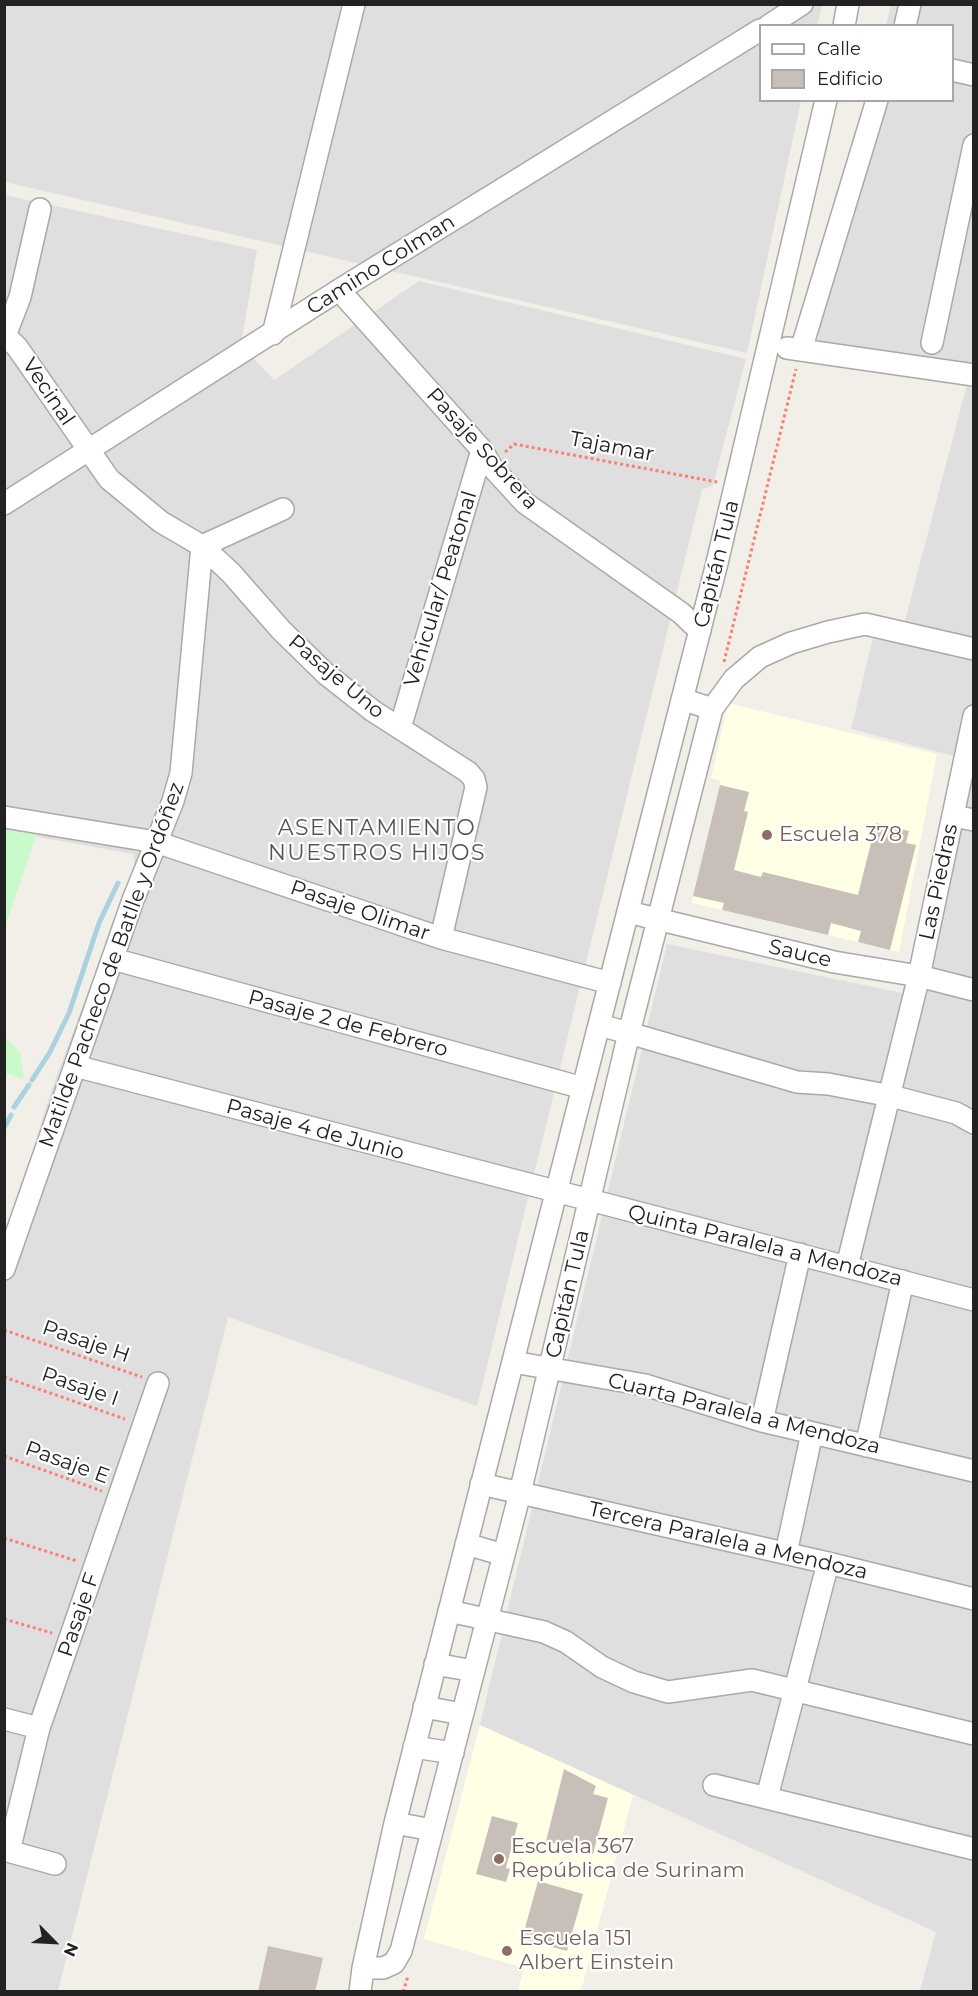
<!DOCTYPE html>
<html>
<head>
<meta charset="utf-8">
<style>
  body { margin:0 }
  #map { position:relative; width:978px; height:1996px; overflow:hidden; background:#f2efe9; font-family:Montserrat,sans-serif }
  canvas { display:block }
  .frame { position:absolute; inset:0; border:6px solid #222; pointer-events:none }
  .legend { position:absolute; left:759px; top:24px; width:195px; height:78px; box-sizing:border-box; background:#fff; border:2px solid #a7a7a7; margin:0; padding:8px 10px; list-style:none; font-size:18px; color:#222 }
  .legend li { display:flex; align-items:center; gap:12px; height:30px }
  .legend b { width:30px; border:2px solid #a7a7a7 }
  .north { position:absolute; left:24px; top:1912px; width:60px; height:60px; -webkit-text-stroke:4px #fff; paint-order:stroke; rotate:114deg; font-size:16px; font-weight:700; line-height:24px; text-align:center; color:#222 }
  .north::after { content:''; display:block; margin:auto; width:21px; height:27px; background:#222; clip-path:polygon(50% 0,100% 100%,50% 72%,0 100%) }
</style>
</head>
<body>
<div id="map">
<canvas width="978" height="1996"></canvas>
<div class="frame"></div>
<ul class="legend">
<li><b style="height:8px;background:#fff"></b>Calle</li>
<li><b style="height:16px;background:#c7bfb8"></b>Edificio</li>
</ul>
<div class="north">N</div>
</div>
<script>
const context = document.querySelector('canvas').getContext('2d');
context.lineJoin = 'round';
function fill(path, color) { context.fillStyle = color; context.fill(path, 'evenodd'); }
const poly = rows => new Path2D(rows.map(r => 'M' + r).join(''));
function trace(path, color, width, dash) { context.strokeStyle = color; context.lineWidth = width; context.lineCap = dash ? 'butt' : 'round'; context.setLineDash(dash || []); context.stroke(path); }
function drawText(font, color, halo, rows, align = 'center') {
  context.font = font + ' Montserrat,sans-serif'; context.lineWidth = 4.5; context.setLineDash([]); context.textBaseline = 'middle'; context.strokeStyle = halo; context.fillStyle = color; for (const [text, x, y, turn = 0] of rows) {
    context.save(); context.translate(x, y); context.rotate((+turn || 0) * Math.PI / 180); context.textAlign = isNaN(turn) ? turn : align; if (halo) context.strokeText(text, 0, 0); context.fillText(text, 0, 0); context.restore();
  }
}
const residential = poly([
  [5,5,822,5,817,25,760,26,760,100,801,101,747,353,5,182],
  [891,5,973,5,973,761,851,729,873,638,899,643,970,373,817,340,869,101,952,100,952,26,886,25],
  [5,195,257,250,241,345,274,380,419,281,746,359,713,485,702,490,477,1406,228,1317,58,1991,5,1992,5,1243,51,1091,135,866,133,854,5,831],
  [973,772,973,1991,920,1991,936,1932,480,1725,667,944,926,998]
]);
const education = poly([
  [728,703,937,754,899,952,692,903,721,781,711,778],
  [480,1725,633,1795,581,1991,518,1991,524,1968,424,1939]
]);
const park = poly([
  [5,827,37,833,5,927],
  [5,1037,20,1052,24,1079,5,1073]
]);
const stream = poly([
  [32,1080,50,1052,69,1013,99,923,118,883],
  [14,1107,29,1085],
  [4,1128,11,1115]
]);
const building = poly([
  [720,785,749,792,744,811,748,812,734,870,761,877,763,872,858,895,876,823,909,831,906,843,916,845,890,950,858,942,861,931,831,923,828,935,722,910,724,903,693,896],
  [564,1769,596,1786,593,1794,608,1798,593,1854,546,1841],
  [492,1816,518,1823,506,1868,510,1869,506,1882,476,1874],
  [538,1881,583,1894,567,1951,522,1939],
  [268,1946,323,1958,315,1992,258,1992]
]);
const path = poly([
  [505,452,514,444,717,482],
  [724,662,796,369],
  [4,1330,142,1377],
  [4,1377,125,1419],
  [4,1456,102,1491],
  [4,1538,77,1561],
  [4,1619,52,1633],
  [403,1992,408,1976]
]);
const minor = poly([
  [768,26,802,4],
  [844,26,848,4],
  [905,26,910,4],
  [952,70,974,75],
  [339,290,482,450,491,466,525,503,681,613,700,631],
  [273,334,354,4],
  [4,335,17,347,109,479,161,522,202,546,231,573,281,630,326,674,373,711,468,772,474,779,476,787,441,938],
  [5,336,20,297,40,209],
  [932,343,974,145],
  [787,348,974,375],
  [801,350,877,100],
  [4,504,339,290,760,30],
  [682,699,712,709,629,1033,797,1082,828,1084,891,1096,956,1113,974,1123],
  [712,709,734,679,760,657,791,643,828,632,865,624,974,649],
  [400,728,482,450],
  [953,816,974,820],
  [4,817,156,842,441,938,610,983],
  [628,912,834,962,919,976,974,990],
  [113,959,583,1088],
  [75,1066,974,1300],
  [847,1266,919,976,974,716],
  [4,1269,133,900,173,801,181,773,202,546,283,509],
  [513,1362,645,1385,762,1421,974,1471],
  [762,1421,800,1254],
  [866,1446,903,1281],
  [481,1484,828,1563,974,1599],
  [466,1544,504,1555],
  [786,1553,812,1433],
  [449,1611,544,1632,566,1642,602,1667,634,1682,668,1692,752,1680,974,1734],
  [435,1664,474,1671],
  [424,1707,462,1714],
  [4,1719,39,1728],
  [414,1747,453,1753],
  [714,1785,974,1849],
  [767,1797,828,1563],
  [395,1823,432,1830],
  [4,1850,55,1864],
  [9,1851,39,1728,158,1383],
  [363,1968,383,1968,394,1963,401,1951,520,1493,629,1033,599,1025],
  [360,1992,363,1968,395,1823,717,563,826,100]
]);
const markers = [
  [767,835,6,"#8d6e63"],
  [499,1859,6,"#8d6e63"],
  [507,1951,6,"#8d6e63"]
];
const streetNames = [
  ["Camino Colman",381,265,-32],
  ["Vecinal",48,392,56],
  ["Tajamar",612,447,11],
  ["Pasaje Sobrera",482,449,48],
  ["Capitán Tula",717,564,-76],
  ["Vehicular/ Peatonal",441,589,-73],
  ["Pasaje Uno",336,677,40],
  ["Las Piedras",939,882,-78],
  ["Pasaje Olimar",360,911,19],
  ["Sauce",800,954,13],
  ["Matilde Pacheco de Batlle y Ordóñez",112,965,-70],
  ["Pasaje 2 de Febrero",348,1024,15],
  ["Pasaje 4 de Junio",315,1130,15],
  ["Quinta Paralela a Mendoza",765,1246,14],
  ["Capitán Tula",568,1294,-77],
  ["Pasaje H",86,1342,19],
  ["Pasaje I",80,1387,19],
  ["Cuarta Paralela a Mendoza",744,1414,14],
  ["Pasaje E",67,1463,20],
  ["Tercera Paralela a Mendoza",728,1541,13],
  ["Pasaje F",79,1615,-71]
];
const educationNames = [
  ["Escuela 378",779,835],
  ["Escuela 367",511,1847],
  ["República de Surinam",511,1871],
  ["Escuela 151",519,1939],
  ["Albert Einstein",519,1963]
];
const neighbourhoodNames = [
  ["ASENTAMIENTO",377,829],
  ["NUESTROS HIJOS",377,854]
];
fill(residential, '#e0dfdf');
fill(education, '#ffffe5');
fill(park, '#c8facc');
trace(stream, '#aad3df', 5);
fill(building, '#c7bfb8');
trace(minor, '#a9a9a9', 24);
trace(path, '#fa8072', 3, [3, 3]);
trace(minor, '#fff', 21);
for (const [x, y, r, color] of markers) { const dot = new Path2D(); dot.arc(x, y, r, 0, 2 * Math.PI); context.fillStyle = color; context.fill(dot); trace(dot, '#fff', 2); }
drawText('21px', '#222', '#fff', streetNames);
drawText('21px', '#785e54', '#fff', educationNames, 'left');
context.letterSpacing = '1.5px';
drawText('22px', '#555', '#fff', neighbourhoodNames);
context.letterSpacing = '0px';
</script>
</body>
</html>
